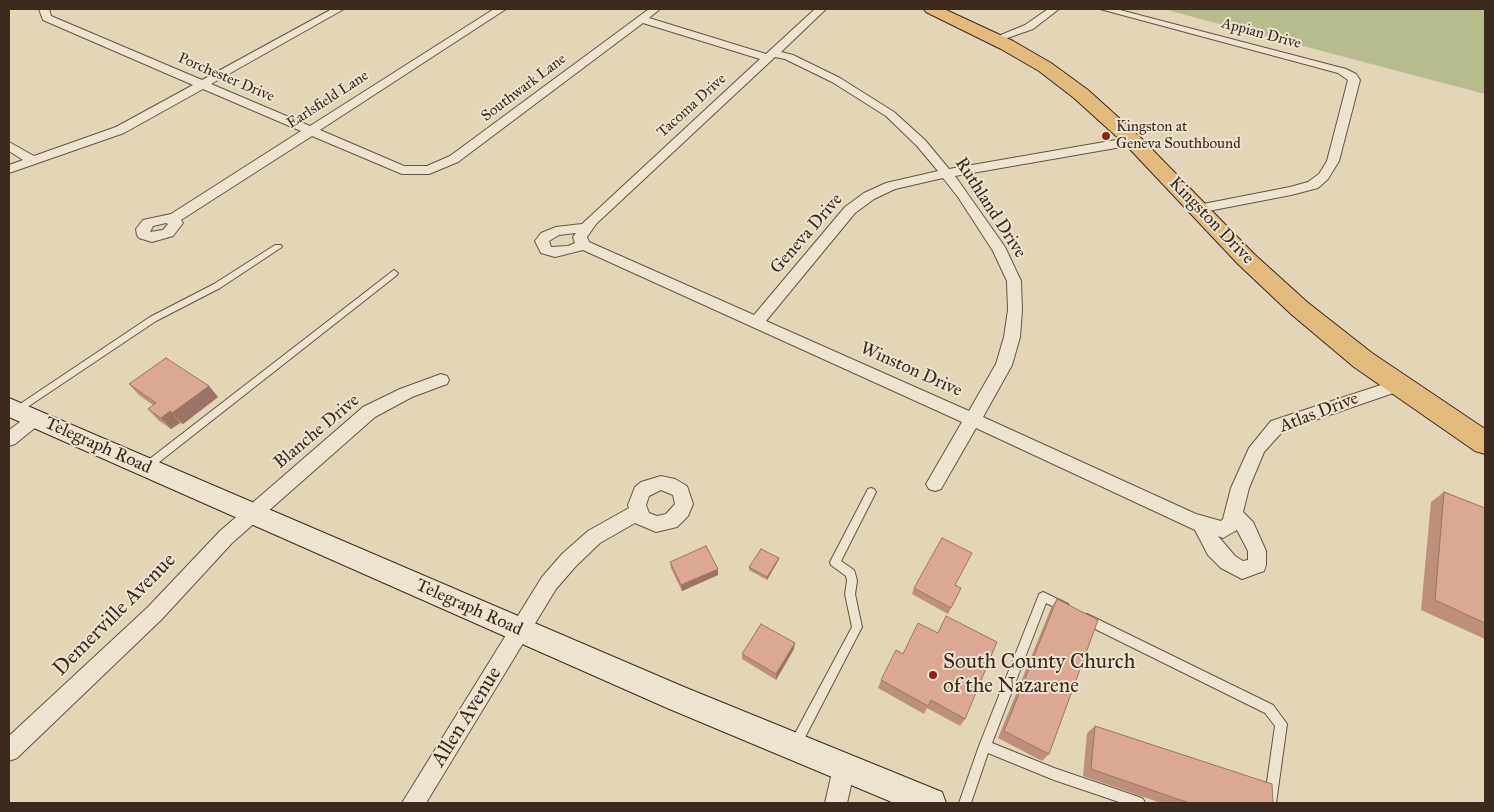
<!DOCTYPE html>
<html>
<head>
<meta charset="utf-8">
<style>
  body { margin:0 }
  #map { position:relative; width:1494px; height:812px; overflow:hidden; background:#e2d5b8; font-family:"IM FELL Great Primer",serif }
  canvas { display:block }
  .frame { position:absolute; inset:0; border:10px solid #3d2a1f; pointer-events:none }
</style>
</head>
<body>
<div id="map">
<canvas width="1494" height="812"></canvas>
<div class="frame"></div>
</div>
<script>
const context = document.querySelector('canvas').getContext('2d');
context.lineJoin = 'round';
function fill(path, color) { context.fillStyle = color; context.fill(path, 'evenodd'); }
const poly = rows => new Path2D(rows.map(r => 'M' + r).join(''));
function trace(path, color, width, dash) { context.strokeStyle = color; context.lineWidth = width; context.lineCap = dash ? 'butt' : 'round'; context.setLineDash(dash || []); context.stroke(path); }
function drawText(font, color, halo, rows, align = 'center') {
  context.font = font + ' "IM FELL Great Primer",serif'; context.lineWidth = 4; context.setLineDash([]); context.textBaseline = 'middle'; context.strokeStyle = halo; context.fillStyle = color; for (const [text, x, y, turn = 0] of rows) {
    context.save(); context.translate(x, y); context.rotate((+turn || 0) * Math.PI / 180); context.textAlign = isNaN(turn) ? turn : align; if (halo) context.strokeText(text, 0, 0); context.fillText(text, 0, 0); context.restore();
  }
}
const green = poly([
  [1163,9,1485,9,1485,94]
]);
const lane = poly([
  [275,245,281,245,282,247,220,288,156,321,20,412,14,412,13,410,14,408,150,317,214,284,275,245],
  [394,270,398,273,397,275,149,470,146,471,143,470,141,467,143,464,394,270],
  [871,488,874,489,876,492,841,561,854,570,855,573,857,581,855,594,862,627,799,749,795,751,791,749,789,745,791,741,852,627,845,594,847,581,846,576,831,565,830,562,868,489,871,488],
  [1043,592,1068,604,1069,607,1068,610,1064,612,1046,603,992,743,1054,768,1139,797,1143,799,1145,803,1122,803,1054,780,988,753,971,803,959,803,979,746,1038,597,1039,594,1043,592],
  [1087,614,1273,705,1287,724,1276,803,1264,803,1275,726,1265,713,1083,623,1082,619,1083,615,1087,614]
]);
const street = poly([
  [39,9,49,9,51,16,202,80,332,9,344,9,211,84,310,126,494,9,506,9,320,130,404,166,427,166,450,156,649,9,660,9,649,18,766,54,815,9,826,9,781,52,793,55,840,78,894,112,925,140,949,169,1133,137,1139,141,1133,145,955,176,1005,247,1021,281,1022,310,1020,337,1012,365,983,417,1196,514,1221,521,1223,519,1231,488,1249,448,1271,421,1399,379,1405,381,1407,385,1405,389,1283,431,1264,452,1249,488,1243,512,1253,522,1266,551,1266,565,1264,571,1242,579,1221,568,1208,555,1195,530,976,428,941,489,935,491,929,489,926,484,929,479,962,422,583,250,555,257,541,253,535,241,541,233,556,227,582,224,760,59,643,23,458,162,429,174,402,174,312,136,181,220,183,223,173,236,152,242,139,238,137,235,136,229,143,220,171,214,301,131,203,89,124,133,9,173,9,165,23,160,9,151,9,142,34,156,116,127,193,85,43,20,39,9],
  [775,57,785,59,832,82,886,116,917,146,938,171,886,183,864,193,845,207,754,315,589,242,587,237,596,224,775,57],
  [943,178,958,197,993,251,1007,281,1008,310,1004,337,996,364,969,411,766,321,855,213,874,199,895,189,943,178],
  [166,223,168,224,163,230,150,232,153,226,166,223],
  [576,233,573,237,575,243,568,246,551,247,549,241,559,235,576,233],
  [1237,530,1248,551,1248,560,1243,561,1235,556,1218,536,1223,538,1237,530],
  [1048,9,1059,9,1033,29,996,42,991,39,1025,25,1048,9],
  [1100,9,1116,9,1346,69,1356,74,1360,80,1339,161,1328,179,1318,188,1291,195,1198,213,1193,212,1191,209,1193,206,1290,187,1308,182,1319,174,1327,161,1348,80,1338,73,1100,9],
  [441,374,447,376,449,380,447,384,412,397,375,417,232,543,162,619,17,758,9,761,9,736,148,607,220,531,363,407,400,389,441,374],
  [35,411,41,413,43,418,41,423,15,444,9,446,9,430,35,411],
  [661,476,675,479,687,486,693,504,688,516,677,527,656,532,635,523,600,543,576,566,556,589,426,803,402,803,542,577,562,554,588,531,629,508,628,505,635,487,641,482,661,476],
  [661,490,673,495,675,504,666,514,657,516,649,513,646,505,649,496,661,490],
  [844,757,852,760,855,768,847,803,825,803,833,768,836,760,844,757]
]);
const secondary = poly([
  [9,398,684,687,942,792,946,803,894,803,667,708,9,417,9,398]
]);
const primary = poly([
  [924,9,944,9,1013,41,1051,63,1088,90,1140,137,1254,254,1307,302,1372,353,1485,429,1485,454,1475,451,1354,367,1291,314,1238,264,1126,145,1074,98,1039,71,1001,49,926,12,924,9]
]);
const wall = poly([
  [129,384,209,386,218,397,183,424,180,423,171,429,158,420,148,409,153,405,139,395],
  [1444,492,1485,508,1485,639,1421,610,1431,502],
  [779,558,778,561,767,580,749,570,749,567],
  [670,562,718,575,682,591,671,568],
  [956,585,961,588,948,614,912,594,914,588],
  [1057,599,1049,754,1042,761,998,738,1051,608],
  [794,649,776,680,742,659,742,654],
  [903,654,965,719,960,726,927,708,924,714,878,688,881,680],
  [1095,726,1273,803,1161,803,1083,776,1087,733]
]);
const shadedWall = poly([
  [209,386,218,397,183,424,172,413],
  [170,411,180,423,171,429,161,418],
  [779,558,778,561,767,580,767,577],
  [718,569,718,575,682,591,681,585],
  [795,643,794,649,776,680,776,674]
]);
const building = poly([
  [166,358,209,386,172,413,170,411,161,418,148,409,156,403,129,384,166,358],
  [1444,492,1485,508,1485,623,1435,600,1444,492],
  [942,538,972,553,955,585,961,588,951,608,914,588,942,538],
  [706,546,718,569,681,585,670,562,706,546],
  [761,549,779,558,767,577,749,567,761,549],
  [1057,599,1098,620,1049,754,1004,731,1057,599],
  [946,616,997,642,965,719,931,700,928,706,881,680,896,650,903,654,918,623,938,633,946,616],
  [761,624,795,643,776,674,742,654,761,624],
  [1095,726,1272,784,1273,803,1189,803,1091,769,1095,726]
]);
const markers = [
  [1106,136,5,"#8f2418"],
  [933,675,5,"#8f2418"]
];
const farStreetnames = [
  ["Appian Drive",1261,34,15],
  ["Porchester Drive",226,78,23],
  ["Southwark Lane",524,88,-37],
  ["Earlsfield Lane",328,100,-33],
  ["Tacoma Drive",692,106,-42]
];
const farPoinames = [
  ["Kingston at",1116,127],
  ["Geneva Southbound",1116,144]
];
const streetNames = [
  ["Ruthland Drive",990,208,57],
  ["Kingston Drive",1211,221,46],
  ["Geneva Drive",807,234,-49],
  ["Winston Drive",911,370,24],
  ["Atlas Drive",1319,413,-21],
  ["Blanche Drive",317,432,-40],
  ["Telegraph Road",98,446,24],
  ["Telegraph Road",469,608,24]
];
const nearStreetnames = [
  ["Demerville Avenue",115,615,-45],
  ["Allen Avenue",467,717,-58]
];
const nearPoinames = [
  ["South County Church",943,663],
  ["of the Nazarene",943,687]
];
fill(green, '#b7bc8c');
trace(lane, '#665545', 2);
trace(street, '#665545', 2);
trace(secondary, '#3d2a1f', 2);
trace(primary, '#3d2a1f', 2);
fill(lane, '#ece4d1');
fill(street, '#ece4d1');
fill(secondary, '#ece4d1');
fill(primary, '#e1ba7c');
fill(wall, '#bd907e');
fill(shadedWall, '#9a7567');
fill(building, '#dca793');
trace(building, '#9a7567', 1);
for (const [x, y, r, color] of markers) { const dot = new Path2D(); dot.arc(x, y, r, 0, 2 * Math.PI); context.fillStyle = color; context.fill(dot); trace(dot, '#ece4d1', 2); }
drawText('15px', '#3d2a1f', '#ece4d1', farStreetnames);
drawText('15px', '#3d2a1f', '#ece4d1', farPoinames, 'left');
drawText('18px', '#3d2a1f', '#ece4d1', streetNames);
drawText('21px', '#3d2a1f', '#ece4d1', nearStreetnames);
drawText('21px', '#3d2a1f', '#ece4d1', nearPoinames, 'left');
</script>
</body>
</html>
